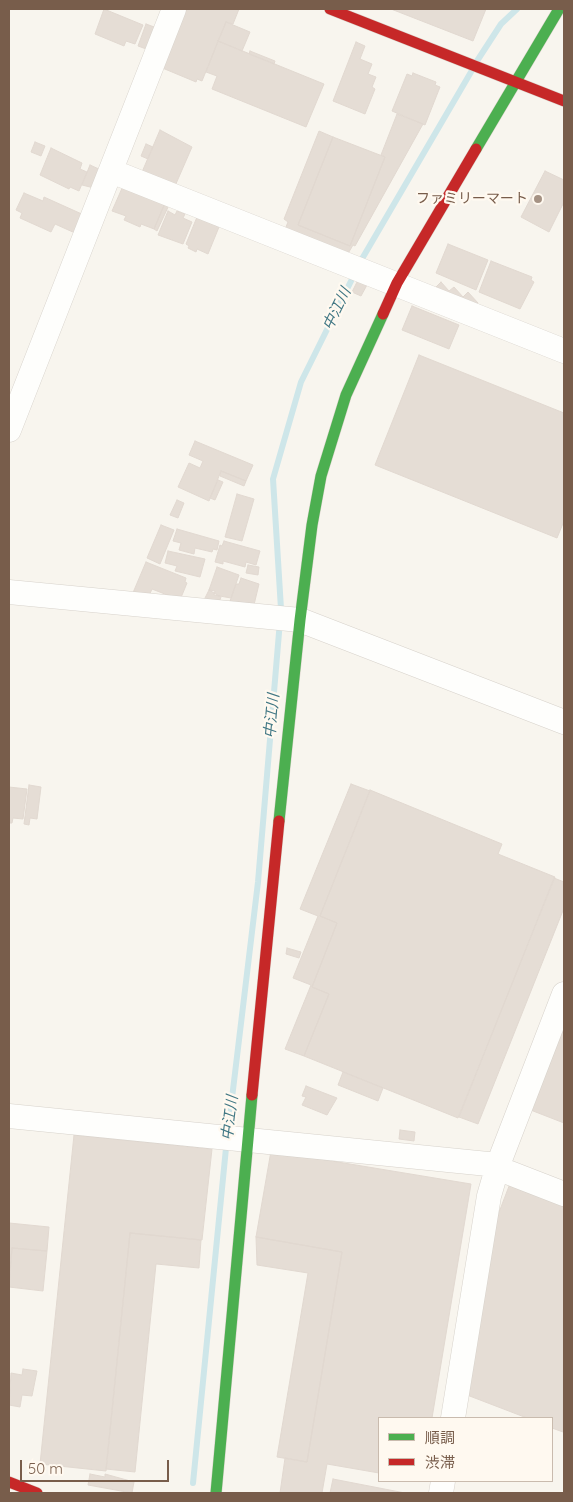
<!DOCTYPE html>
<html>
<head>
<meta charset="utf-8">
<style>
  body { margin:0 }
  #map { position:relative; width:573px; height:1502px; overflow:hidden; background:#f8f5ee; font-family:Quicksand,"Noto Sans JP",sans-serif }
  canvas { display:block }
  .frame { position:absolute; inset:0; border:10px solid #785d4b; pointer-events:none }
  .legend { position:absolute; left:378px; top:1417px; width:175px; height:65px; box-sizing:border-box; background:#fff9f0; border:1px solid #c9bbae; margin:0; padding:6px 9px; list-style:none; font-size:15px; color:#785d4b }
  .legend li { display:flex; align-items:center; gap:10px; height:25px }
  .legend b { width:25px; border:1px solid #c9bbae }
  .scale { position:absolute; left:20px; top:1460px; width:149px; height:22px; box-sizing:border-box; border:2px solid #785d4b; border-top:0; padding-left:6px; font-size:15px; line-height:18px; white-space:nowrap; color:#785d4b; -webkit-text-stroke:4px #fff9f0; paint-order:stroke }
</style>
</head>
<body>
<div id="map">
<canvas width="573" height="1502"></canvas>
<div class="frame"></div>
<ul class="legend">
<li><b style="height:6px;background:#4caf50"></b>順調</li>
<li><b style="height:6px;background:#c62828"></b>渋滞</li>
</ul>
<div class="scale">50 m</div>
</div>
<script>
const context = document.querySelector('canvas').getContext('2d');
context.lineJoin = 'round';
const poly = rows => new Path2D(rows.map(r => 'M' + r).join(''));
function trace(path, color, width, dash) { context.strokeStyle = color; context.lineWidth = width; context.lineCap = dash ? 'butt' : 'round'; context.setLineDash(dash || []); context.stroke(path); }
function fill(path, color) { context.fillStyle = color; context.fill(path, 'evenodd'); }
function drawText(font, color, halo, rows, align = 'center') {
  context.font = font + ' Quicksand,"Noto Sans JP",sans-serif'; context.lineWidth = 4.5; context.setLineDash([]); context.textBaseline = 'middle'; context.strokeStyle = halo; context.fillStyle = color; for (const [text, x, y, turn = 0] of rows) {
    context.save(); context.translate(x, y); context.rotate((+turn || 0) * Math.PI / 180); context.textAlign = isNaN(turn) ? turn : align; if (halo) context.strokeText(text, 0, 0); context.fillText(text, 0, 0); context.restore();
  }
}
const stream = poly([
  [477,61,501,24,517,9],
  [359,264,471,72],
  [193,1483,226,1148,258,882,281,609,273,479,301,382,355,273]
]);
const building = poly([
  [104,9,143,25,135,44,126,41,124,46,95,34,104,9],
  [183,9,239,9,233,24,226,22,202,81,197,79,196,82,160,67,183,9],
  [391,9,486,9,473,41,391,9],
  [226,22,250,32,242,51,218,41,226,22],
  [146,24,157,28,149,50,138,46,146,24],
  [218,41,324,84,306,127,212,89,217,76,206,72,218,41],
  [356,42,365,46,360,59,372,64,368,74,376,77,372,87,375,89,365,114,333,101,356,42],
  [250,51,275,61,274,64,249,54,250,51],
  [413,73,436,82,435,85,440,87,425,125,392,111,407,74,412,76,413,73],
  [397,114,423,124,355,246,353,245,346,257,283,234,288,222,284,219,319,131,333,137,298,225,350,246,385,157,381,155,397,114],
  [160,130,192,147,175,186,142,172,160,130],
  [333,137,385,157,350,246,298,225,333,137],
  [35,142,45,146,41,156,31,152,35,142],
  [146,144,153,147,148,159,141,156,146,144],
  [51,148,82,163,80,169,87,172,79,191,70,187,69,189,40,175,51,148],
  [90,165,101,170,94,188,82,185,90,165],
  [545,171,564,180,564,202,549,232,521,217,545,171],
  [123,186,165,203,154,229,141,224,140,227,124,220,126,216,112,211,123,186],
  [24,193,43,201,44,197,84,215,75,233,55,224,51,232,20,218,22,213,16,210,24,193],
  [165,203,169,205,157,231,154,229,165,203],
  [168,211,175,215,177,211,185,214,183,218,192,222,183,244,158,235,168,211],
  [197,217,219,227,208,254,197,249,196,252,188,248,189,246,186,244,197,217],
  [448,244,488,260,476,290,436,273,448,244],
  [491,261,532,277,531,280,534,282,520,309,479,292,491,261],
  [358,280,367,285,361,296,352,292,358,280],
  [441,282,449,291,454,287,463,297,468,292,478,303,473,308,446,298,436,287,441,282],
  [412,306,459,325,449,349,402,330,412,306],
  [419,355,564,413,564,521,557,538,375,465,419,355],
  [195,441,253,465,246,481,221,471,209,501,178,487,189,463,200,468,203,461,189,455,195,441],
  [221,471,246,481,244,486,220,476,221,471],
  [218,480,223,482,215,500,210,498,218,480],
  [237,494,254,499,242,541,225,537,237,494],
  [177,500,184,503,178,518,170,515,177,500],
  [161,525,174,530,160,564,147,558,161,525],
  [177,529,219,541,217,550,213,549,212,552,195,548,194,554,179,550,181,543,173,541,177,529],
  [224,541,260,551,256,565,246,562,245,567,223,561,223,564,215,562,220,545,222,546,224,541],
  [168,551,205,559,200,577,175,571,177,566,165,563,168,551],
  [146,562,186,578,185,582,187,583,180,600,152,589,148,598,132,595,146,562],
  [248,565,259,567,258,575,246,573,248,565],
  [217,567,239,575,231,598,214,595,215,591,209,590,217,567],
  [241,578,259,584,253,609,230,601,236,584,239,584,241,578],
  [209,590,221,597,218,605,202,604,209,590],
  [351,784,370,791,320,916,337,923,312,987,329,994,304,1056,285,1049,311,985,293,978,318,916,300,909,351,784],
  [29,785,41,787,37,819,30,818,29,825,24,824,29,785],
  [9,787,27,789,23,819,13,818,12,823,9,823,9,787],
  [370,790,502,844,498,854,555,877,458,1118,304,1056,329,994,312,987,337,923,320,916,370,790],
  [554,878,564,882,564,908,478,1124,459,1117,554,878],
  [287,948,301,952,299,958,286,954,287,948],
  [564,1017,564,1123,528,1109,564,1017],
  [343,1072,383,1088,378,1101,338,1085,343,1072],
  [306,1086,337,1098,327,1115,302,1105,306,1097,302,1096,306,1086],
  [400,1130,415,1132,414,1141,399,1139,400,1130],
  [74,1135,212,1149,202,1240,130,1233,106,1471,40,1464,74,1135],
  [271,1151,471,1184,432,1418,379,1418,379,1473,327,1464,322,1493,280,1493,285,1458,307,1462,342,1252,256,1237,271,1151],
  [511,1181,564,1201,563,1432,552,1428,552,1418,527,1418,467,1395,493,1228,511,1181],
  [9,1223,49,1227,47,1251,12,1248,9,1278,9,1223],
  [130,1233,201,1240,199,1268,156,1264,135,1472,106,1469,130,1233],
  [256,1237,342,1252,307,1462,277,1457,308,1273,257,1265,256,1237],
  [12,1248,47,1251,43,1291,9,1287,12,1248],
  [23,1369,37,1371,32,1396,22,1395,20,1407,9,1405,11,1373,22,1375,23,1369],
  [90,1474,105,1477,105,1474,134,1482,132,1493,88,1485,90,1474],
  [333,1479,405,1493,330,1493,333,1479]
]);
const street = poly([
  [111,171,564,351],
  [9,430,174,9],
  [9,592,300,620,564,722],
  [9,1116,498,1165],
  [497,1168,564,1194],
  [453,1418,489,1196,498,1165,564,994],
  [441,1493,443,1481]
]);
const fast = poly([
  [476,149,559,9],
  [279,821,300,620,312,525,321,476,346,395,383,314],
  [216,1493,252,1095]
]);
const jam = poly([
  [330,9,564,101],
  [383,314,397,283,476,149],
  [252,1095,279,821],
  [9,1482,37,1493]
]);
const markers = [
  [538,199,5,"#a59284"]
];
const poiNames = [
  ["ファミリーマート",528,199]
];
const waterNames = [
  ["中江川",337,309,-64],
  ["中江川",272,716,-85],
  ["中江川",230,1118,-83]
];
trace(stream, '#cee6e9', 6);
fill(building, '#e5ddd5');
trace(building, '#e1d8d0', 1);
trace(street, '#d7d2cb', 25);
trace(fast, '#d8d1c9', 12);
trace(jam, '#d8d1c9', 12);
trace(street, '#fefefc', 24);
trace(fast, '#4caf50', 11);
trace(jam, '#c62828', 11);
for (const [x, y, r, color] of markers) { const dot = new Path2D(); dot.arc(x, y, r, 0, 2 * Math.PI); context.fillStyle = color; context.fill(dot); trace(dot, '#fff9f0', 2); }
drawText('14px', '#785d4b', '#fff9f0', poiNames, 'right');
drawText('italic 15px', '#417784', '#fff9f0', waterNames);
</script>
</body>
</html>
